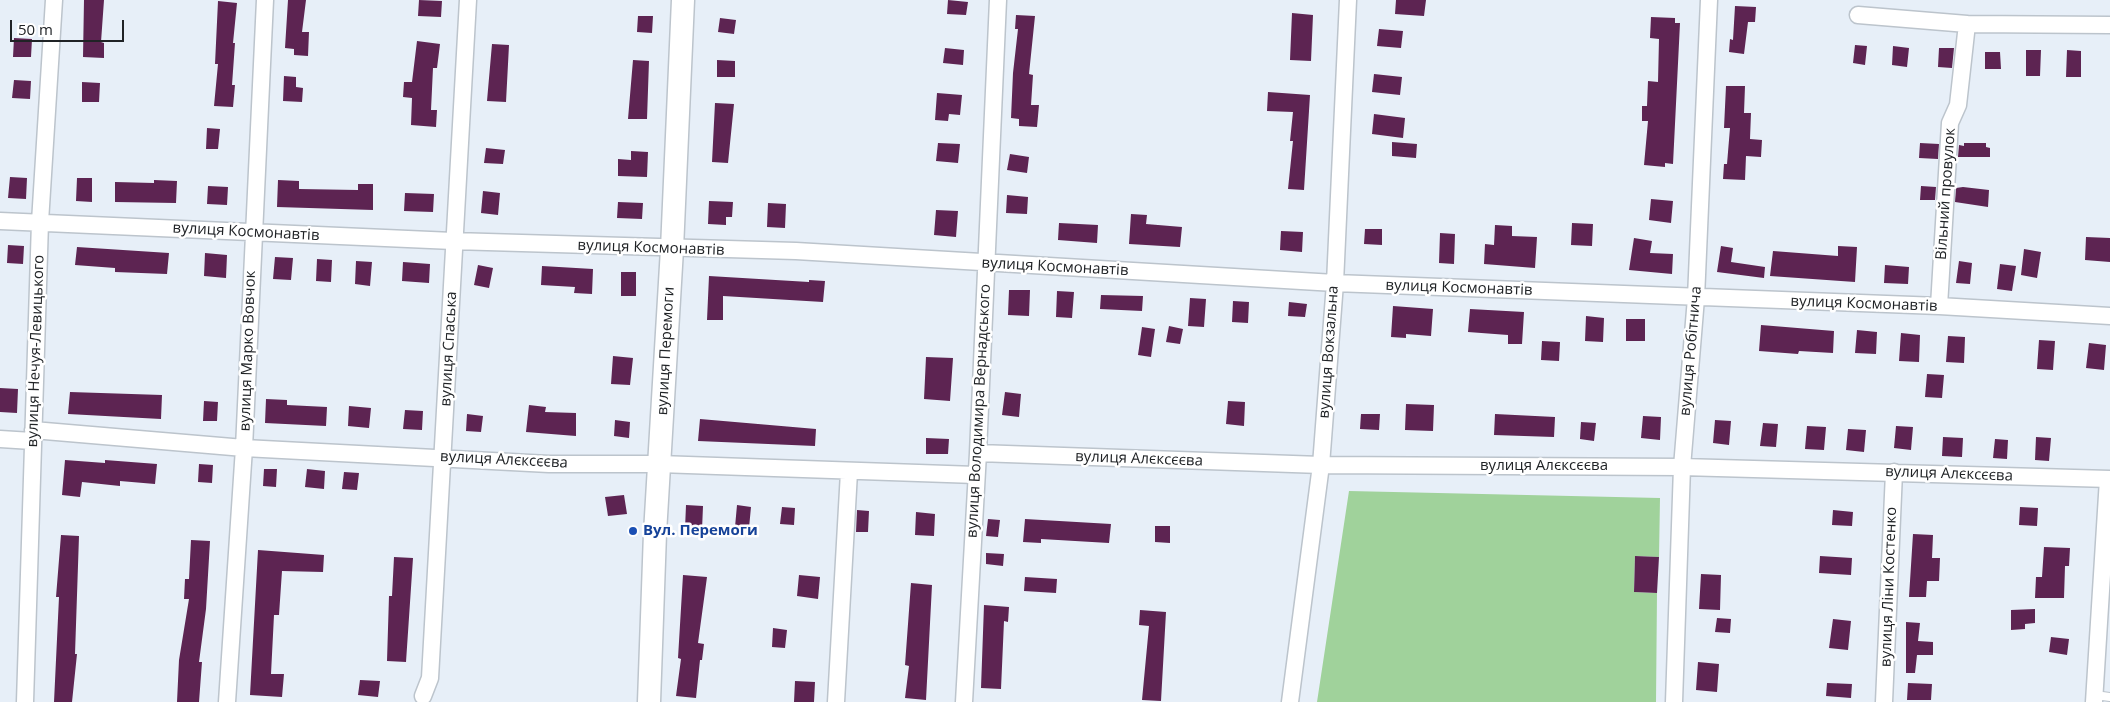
<!DOCTYPE html>
<html>
<head>
<meta charset="utf-8">
<style>
  body { margin:0 }
  #map { position:relative; width:2110px; height:702px; overflow:hidden; background:#e7eff8; font-family:"Open Sans",sans-serif }
  canvas { display:block }
  .scale { position:absolute; left:10px; top:20px; width:114px; height:22px; box-sizing:border-box; border:2px solid #202326; border-top:0; padding-left:6px; font-size:15px; line-height:18px; white-space:nowrap; color:#202326; -webkit-text-stroke:4px #fff; paint-order:stroke }
</style>
</head>
<body>
<div id="map">
<canvas width="2110" height="702"></canvas>
<div class="scale">50 m</div>
</div>
<script>
const context = document.querySelector('canvas').getContext('2d');
context.lineJoin = 'round';
function fill(path, color) { context.fillStyle = color; context.fill(path, 'evenodd'); }
const poly = rows => new Path2D(rows.map(r => 'M' + r).join(''));
function trace(path, color, width, dash) { context.strokeStyle = color; context.lineWidth = width; context.lineCap = dash ? 'butt' : 'round'; context.setLineDash(dash || []); context.stroke(path); }
function drawText(font, color, halo, rows, align = 'center') {
  context.font = font + ' "Open Sans",sans-serif'; context.lineWidth = 5; context.setLineDash([]); context.textBaseline = 'middle'; context.strokeStyle = halo; context.fillStyle = color; for (const [text, x, y, turn = 0] of rows) {
    context.save(); context.translate(x, y); context.rotate((+turn || 0) * Math.PI / 180); context.textAlign = isNaN(turn) ? turn : align; if (halo) context.strokeText(text, 0, 0); context.fillText(text, 0, 0); context.restore();
  }
}
const green = poly([
  [1349,491,1660,498,1659,557,1635,556,1634,592,1657,593,1656,702,1317,702]
]);
const building = poly([
  [84,0,104,0,101,42,104,43,104,58,83,57],
  [288,0,306,0,302,32,309,32,308,56,294,55,294,49,285,48],
  [419,0,442,1,441,17,418,16],
  [948,0,968,2,966,15,947,14],
  [1396,0,1426,0,1424,16,1395,14],
  [218,1,237,3,233,43,235,43,232,85,235,85,233,107,214,106,218,64,215,64],
  [1735,6,1756,7,1755,22,1748,22,1744,54,1729,52,1730,39,1733,40],
  [1292,13,1313,15,1311,61,1290,60],
  [1016,15,1035,16,1029,74,1033,75,1031,105,1039,105,1037,127,1019,126,1019,119,1011,118,1013,73,1018,29,1015,29],
  [638,16,653,16,652,33,637,32],
  [1651,17,1675,18,1675,23,1680,23,1673,164,1665,163,1665,167,1644,165,1648,121,1642,121,1642,106,1647,106,1648,81,1658,82,1659,39,1650,38],
  [720,18,736,20,734,34,718,32],
  [1379,29,1403,31,1401,48,1377,46],
  [14,38,32,39,31,57,13,57],
  [417,41,440,44,437,68,433,68,431,110,437,110,436,127,411,125,412,98,403,97,404,82,412,82],
  [492,44,509,45,506,102,487,101],
  [1855,45,1867,46,1865,65,1853,63],
  [1893,46,1909,48,1907,67,1892,65],
  [945,48,964,50,963,65,943,63],
  [1939,48,1954,48,1952,68,1938,67],
  [2026,50,2041,50,2040,76,2026,76],
  [2067,50,2081,51,2081,77,2066,77],
  [1985,52,2000,52,2001,69,1985,69],
  [633,60,649,61,647,119,628,119],
  [717,60,735,61,735,77,717,77],
  [1374,74,1402,77,1400,95,1372,92],
  [284,76,296,77,296,87,303,88,302,102,283,101],
  [14,80,31,81,30,99,12,98],
  [82,82,100,83,99,102,82,102],
  [1726,86,1745,86,1744,113,1751,113,1750,139,1762,140,1761,157,1746,156,1745,180,1723,179,1724,164,1727,164,1730,128,1724,128],
  [1268,92,1310,95,1304,190,1288,189,1293,141,1290,141,1293,112,1267,111],
  [937,93,962,95,960,115,949,114,948,121,935,120],
  [715,103,734,104,728,163,712,162],
  [1374,114,1405,118,1403,138,1372,134],
  [207,128,220,129,218,149,206,149],
  [1392,142,1417,144,1416,158,1392,156],
  [938,143,960,144,958,163,936,161],
  [1920,143,1939,144,1938,159,1919,158],
  [1964,143,1986,143,1986,147,1990,148,1990,157,1958,157,1959,145,1964,146],
  [486,148,505,150,503,164,484,163],
  [631,151,648,152,647,177,618,176,618,159,631,160],
  [1010,154,1029,157,1027,173,1007,170],
  [10,177,27,178,26,199,8,198],
  [77,178,92,178,92,202,76,201],
  [154,180,177,181,176,203,115,202,115,182,154,183],
  [278,180,299,181,299,189,358,190,358,184,373,184,373,210,277,207],
  [208,186,228,187,227,205,207,204],
  [1921,186,1936,187,1935,200,1920,200],
  [1963,187,1989,190,1988,207,1955,202,1956,188],
  [483,191,500,193,498,215,481,213],
  [405,193,434,194,433,212,404,211],
  [1007,195,1028,197,1027,214,1006,213],
  [1651,199,1673,201,1671,223,1649,220],
  [709,201,733,202,732,217,726,217,726,225,708,224],
  [618,202,643,203,642,219,617,218],
  [768,203,786,204,785,228,767,227],
  [936,210,958,211,956,237,934,235],
  [1131,214,1147,215,1146,224,1182,227,1180,247,1129,244],
  [1059,223,1098,225,1097,243,1058,240],
  [1572,223,1593,224,1592,246,1571,245],
  [1495,225,1512,226,1512,236,1537,237,1535,268,1484,264,1485,244,1494,245],
  [1365,229,1382,229,1382,245,1364,244],
  [1281,231,1303,232,1302,252,1280,250],
  [1440,233,1455,234,1454,264,1439,263],
  [2086,237,2110,238,2110,262,2085,260],
  [1634,238,1652,241,1650,253,1673,254,1672,274,1629,270],
  [8,245,24,246,23,264,7,263],
  [1721,246,1733,248,1731,262,1765,267,1764,278,1717,272],
  [1838,246,1857,247,1855,282,1770,276,1773,251,1838,256],
  [77,247,169,253,167,274,115,272,115,268,75,265],
  [2024,249,2041,252,2037,278,2021,275],
  [205,253,227,255,226,278,204,276],
  [275,257,293,258,291,280,273,279],
  [317,259,332,260,331,282,316,281],
  [356,261,372,262,370,286,355,284],
  [1959,261,1972,263,1970,284,1956,283],
  [403,262,430,264,429,283,402,281],
  [2000,264,2016,266,2012,291,1997,289],
  [478,265,493,268,489,288,474,285],
  [1885,265,1909,267,1908,284,1884,283],
  [542,266,593,269,592,294,574,293,575,287,541,285],
  [621,272,636,272,636,296,621,296],
  [709,276,809,282,809,280,825,281,823,302,723,296,723,320,707,320],
  [1009,290,1030,290,1029,316,1008,315],
  [1057,291,1074,292,1072,318,1056,317],
  [1101,295,1143,296,1142,311,1100,309],
  [1190,298,1206,299,1204,327,1188,326],
  [1233,301,1249,302,1248,323,1232,322],
  [1289,302,1307,304,1305,317,1288,316],
  [1393,306,1433,309,1431,336,1406,334,1406,338,1391,337],
  [1470,309,1524,312,1522,344,1508,344,1508,335,1468,332],
  [1586,316,1604,318,1603,342,1585,341],
  [1626,319,1645,319,1645,341,1626,341],
  [1761,325,1834,331,1833,353,1799,351,1798,354,1759,351],
  [1169,326,1183,329,1180,344,1166,342],
  [1142,327,1155,329,1151,357,1138,355],
  [1857,330,1877,332,1876,354,1855,353],
  [1901,333,1920,335,1919,362,1899,361],
  [1948,336,1965,337,1964,363,1946,362],
  [2039,340,2055,341,2053,370,2037,369],
  [1542,341,1560,342,1559,361,1541,360],
  [2089,343,2106,345,2104,370,2086,368],
  [613,356,633,358,630,385,611,384],
  [926,357,953,358,950,401,924,399],
  [1927,374,1944,375,1942,398,1925,397],
  [0,388,18,389,17,413,0,412],
  [70,392,162,395,161,419,68,414],
  [1005,392,1021,394,1019,417,1002,415],
  [266,399,287,400,287,405,327,407,326,426,265,423],
  [204,401,218,402,217,421,203,421],
  [1228,401,1245,402,1244,426,1226,424],
  [1406,404,1434,405,1433,431,1405,430],
  [529,405,546,407,545,412,576,413,576,436,526,432],
  [349,406,371,408,369,428,348,426],
  [405,410,423,411,422,430,403,429],
  [467,414,483,416,481,432,466,431],
  [1361,414,1380,414,1379,430,1360,429],
  [1495,414,1555,417,1554,437,1494,435],
  [1643,416,1661,417,1660,440,1641,438],
  [700,419,816,429,815,446,698,441],
  [615,420,630,422,629,438,614,436],
  [1715,420,1731,421,1729,445,1713,443],
  [1581,422,1596,423,1594,441,1580,439],
  [1763,423,1778,424,1776,447,1760,446],
  [1807,426,1826,427,1824,450,1805,449],
  [1896,426,1913,427,1911,450,1894,448],
  [1848,429,1866,430,1864,452,1846,450],
  [1943,437,1963,438,1962,457,1942,456],
  [2036,437,2051,438,2049,461,2035,460],
  [926,438,949,439,948,454,926,454],
  [1995,439,2008,440,2007,459,1993,458],
  [65,460,105,463,105,460,157,464,155,484,120,481,120,486,82,482,80,497,62,495],
  [199,464,213,465,212,483,198,482],
  [264,469,277,469,276,487,263,486],
  [307,469,325,471,324,489,305,487],
  [344,472,359,473,357,490,342,489],
  [624,495,627,514,608,516,605,497],
  [686,505,703,506,702,530,685,529],
  [737,505,751,507,749,528,735,527],
  [782,507,795,508,794,525,780,524],
  [2020,507,2038,508,2037,526,2019,525],
  [857,510,869,511,868,532,856,532],
  [1833,510,1853,512,1852,526,1832,525],
  [916,512,935,514,934,536,915,535],
  [988,519,1000,520,998,537,986,536],
  [1025,519,1111,524,1109,543,1041,539,1041,543,1023,542],
  [1155,526,1170,526,1170,543,1155,542],
  [1913,534,1933,535,1932,558,1940,558,1939,581,1927,581,1926,597,1909,597],
  [61,535,79,536,75,654,77,654,72,702,54,702,59,597,56,597],
  [191,540,210,541,206,609,199,662,202,662,199,702,177,702,179,660,189,599,184,599,185,579,189,579],
  [2044,547,2070,548,2069,566,2065,566,2064,598,2035,598,2036,577,2042,577],
  [258,550,324,555,323,572,282,571,279,615,274,615,271,674,284,674,282,697,250,695],
  [986,553,1004,554,1003,566,986,564],
  [1635,556,1659,557,1657,593,1634,592],
  [1820,556,1852,558,1851,575,1819,573],
  [394,557,413,558,406,662,387,661,389,596,392,596],
  [1701,574,1721,575,1720,610,1699,609],
  [683,575,707,577,698,643,704,644,702,660,700,660,696,698,676,696,681,659,678,658],
  [799,575,820,577,818,599,797,596],
  [1025,577,1057,579,1056,593,1024,591],
  [911,583,932,585,926,700,905,698,909,666,905,665],
  [984,605,1009,607,1008,622,1004,621,1001,689,981,688],
  [2035,609,2035,623,2025,624,2025,629,2011,630,2011,610],
  [1140,610,1166,612,1161,701,1142,700,1149,626,1139,625],
  [1717,618,1731,619,1730,633,1715,632],
  [1833,619,1851,621,1848,650,1829,648],
  [1906,622,1920,623,1918,641,1933,642,1933,655,1917,655,1915,673,1906,673],
  [773,628,787,630,785,648,772,647],
  [2051,637,2069,639,2067,655,2049,652],
  [1698,662,1719,664,1717,692,1696,690],
  [360,680,380,681,378,697,358,695],
  [795,681,815,682,814,702,794,702],
  [1827,683,1852,684,1851,698,1826,696],
  [1908,683,1932,684,1931,700,1907,700]
]);
const service = poly([
  [2095,695,2110,697]
]);
const minor = poly([
  [1858,15,1967,24,2110,25],
  [0,221,453,241,796,251,1335,283,1939,306,2110,316],
  [1939,306,1950,123,1958,105,1967,24],
  [33,430,244,448,549,464,659,464,976,475],
  [0,439,32,441],
  [978,453,1321,465,1682,467,2110,479],
  [423,696,430,678,468,0],
  [25,702,40,222,54,0],
  [227,702,244,448,265,0],
  [836,702,849,472],
  [964,702,978,453,998,0],
  [1290,702,1321,465,1335,283,1348,0],
  [1674,702,1682,467,1696,298,1709,0],
  [1884,702,1894,472],
  [2094,702,2108,479]
]);
const secondary = poly([
  [649,702,655,533,672,249,683,0]
]);
const markers = [
  [633,531,5,"#1a4fb4"]
];
const streetNames = [
  ["Вільний провулок",1946,194,-86],
  ["вулиця Космонавтів",246,232,3],
  ["вулиця Космонавтів",651,248,2],
  ["вулиця Космонавтів",1055,267,3],
  ["вулиця Космонавтів",1459,288,2],
  ["вулиця Космонавтів",1864,304,2],
  ["вулиця Спаська",449,349,-87],
  ["вулиця Нечуя-Левицького",36,351,-88],
  ["вулиця Марко Вовчок",248,351,-88],
  ["вулиця Перемоги",666,351,-87],
  ["вулиця Робітнича",1691,351,-85],
  ["вулиця Вокзальна",1329,352,-86],
  ["вулиця Володимира Вернадського",979,411,-87],
  ["вулиця Алєксєєва",1139,459,2],
  ["вулиця Алєксєєва",504,460,3],
  ["вулиця Алєксєєва",1544,466],
  ["вулиця Алєксєєва",1949,474,2],
  ["вулиця Ліни Костенко",1889,587,-88]
];
const transitNames = [
  ["Вул. Перемоги",643,531]
];
fill(green, '#a0d29b');
fill(building, '#5d2452');
trace(service, '#bcc4cc', 10);
trace(minor, '#bcc4cc', 19);
trace(secondary, '#bcc4cc', 25);
trace(service, '#fff', 8);
trace(minor, '#fff', 16);
trace(secondary, '#fff', 22);
for (const [x, y, r, color] of markers) { const dot = new Path2D(); dot.arc(x, y, r, 0, 2 * Math.PI); context.fillStyle = color; context.fill(dot); trace(dot, '#fff', 2); }
drawText('15px', '#202326', '#fff', streetNames);
drawText('bold 15px', '#164399', '#fff', transitNames, 'left');
</script>
</body>
</html>
